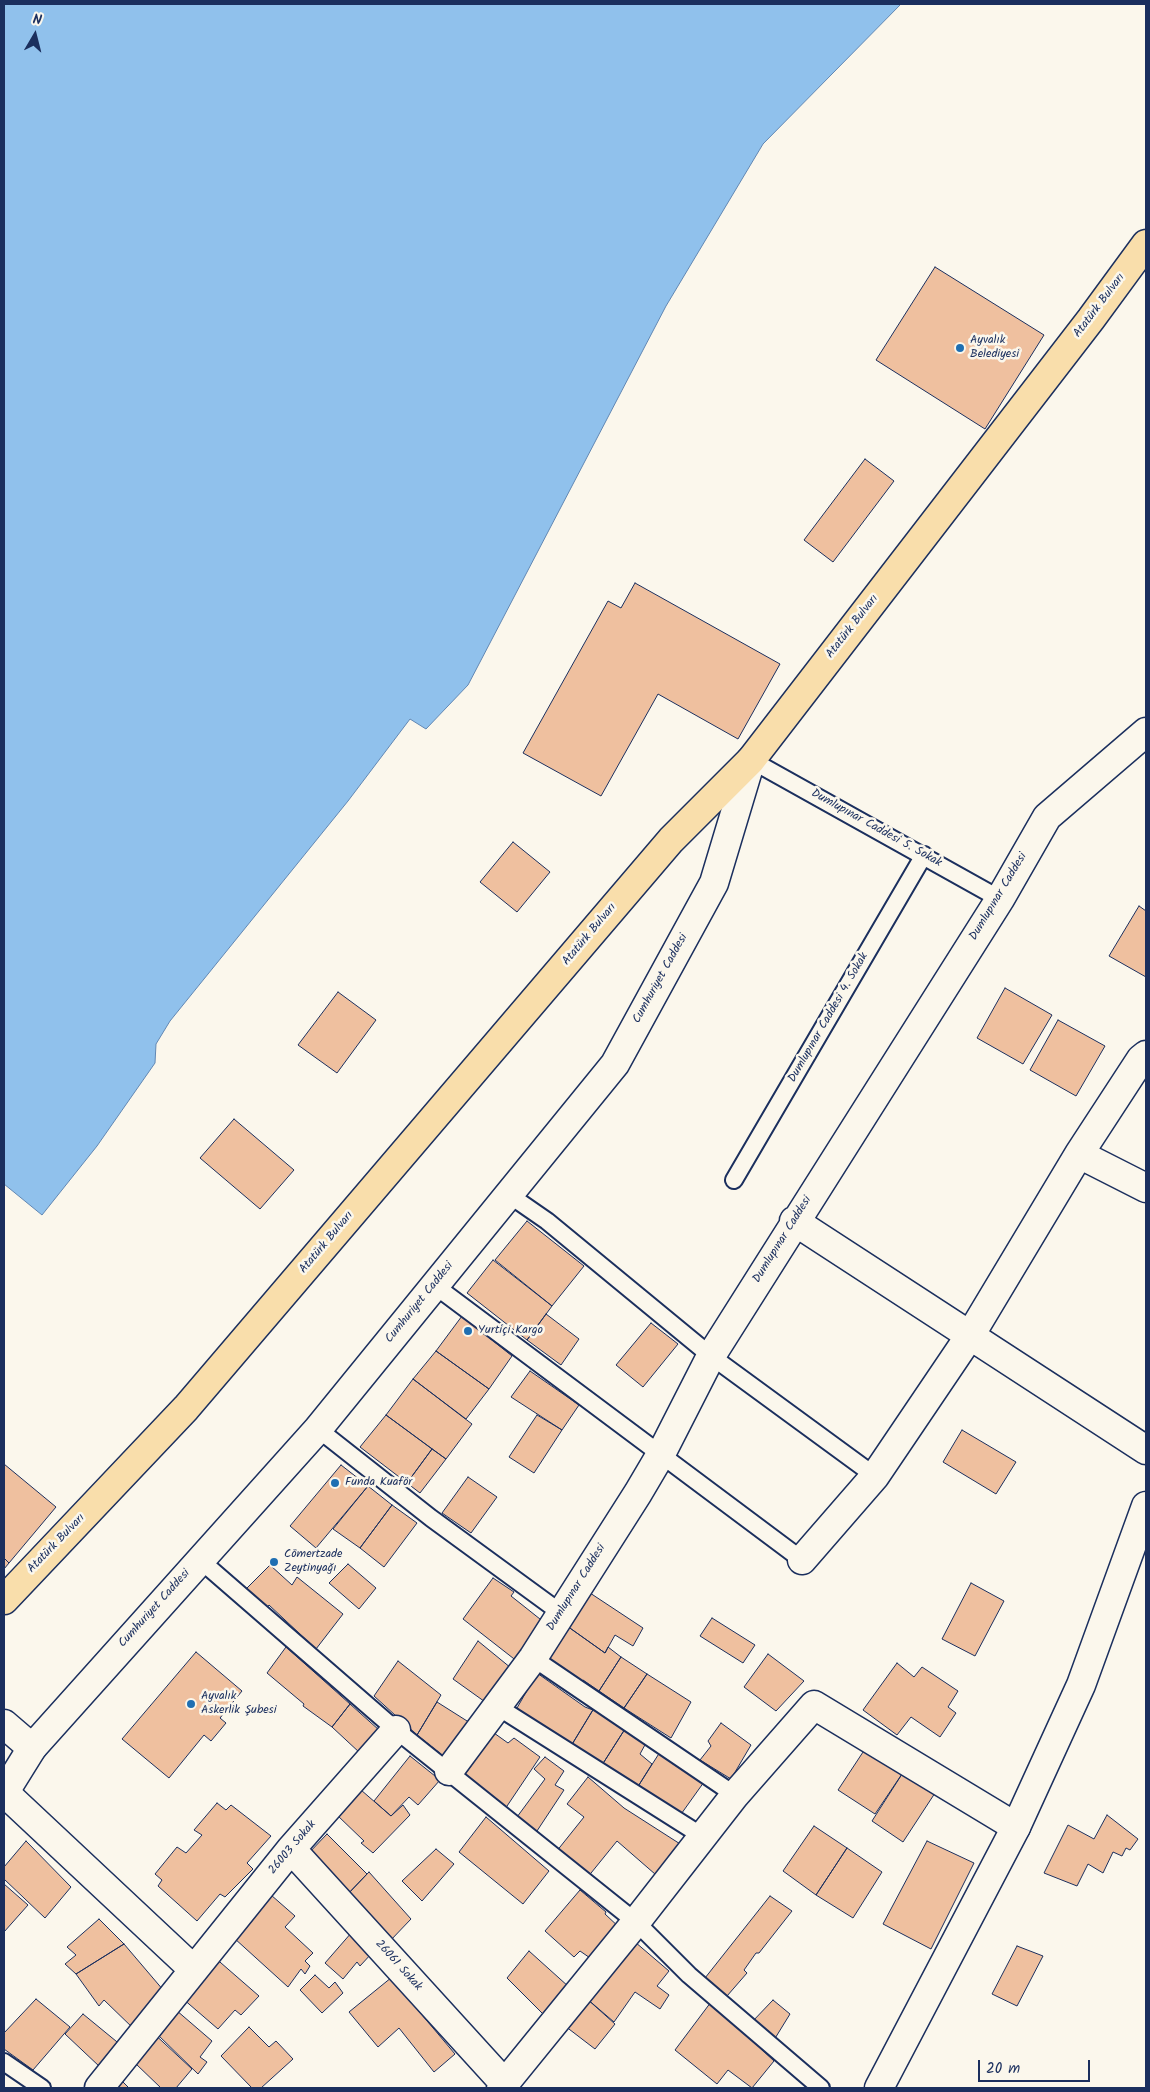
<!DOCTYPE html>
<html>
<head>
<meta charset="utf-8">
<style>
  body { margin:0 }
  #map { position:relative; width:1150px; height:2092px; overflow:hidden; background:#fbf7ec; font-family:Kalam,sans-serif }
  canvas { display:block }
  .frame { position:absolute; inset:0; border:5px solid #1b2f5e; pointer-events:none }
  .north { position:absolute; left:10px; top:10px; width:50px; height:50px; -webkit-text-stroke:4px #fbf7ec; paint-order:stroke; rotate:8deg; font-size:14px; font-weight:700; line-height:20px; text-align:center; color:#1b2f5e }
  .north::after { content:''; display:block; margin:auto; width:18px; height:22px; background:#1b2f5e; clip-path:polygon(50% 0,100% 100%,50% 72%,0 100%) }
  .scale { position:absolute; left:978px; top:2060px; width:112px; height:22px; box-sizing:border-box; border:2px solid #1b2f5e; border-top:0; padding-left:6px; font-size:15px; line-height:18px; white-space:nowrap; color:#1b2f5e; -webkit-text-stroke:4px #fbf7ec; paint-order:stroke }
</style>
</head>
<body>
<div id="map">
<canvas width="1150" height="2092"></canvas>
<div class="frame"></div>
<div class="north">N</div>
<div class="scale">20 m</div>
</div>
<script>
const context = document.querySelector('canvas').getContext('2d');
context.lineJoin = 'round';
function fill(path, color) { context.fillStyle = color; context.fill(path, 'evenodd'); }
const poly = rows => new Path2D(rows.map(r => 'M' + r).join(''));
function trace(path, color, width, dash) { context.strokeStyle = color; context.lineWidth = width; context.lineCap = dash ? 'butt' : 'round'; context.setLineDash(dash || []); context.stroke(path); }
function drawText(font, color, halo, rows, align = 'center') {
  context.font = font + ' Kalam,sans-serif'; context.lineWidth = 5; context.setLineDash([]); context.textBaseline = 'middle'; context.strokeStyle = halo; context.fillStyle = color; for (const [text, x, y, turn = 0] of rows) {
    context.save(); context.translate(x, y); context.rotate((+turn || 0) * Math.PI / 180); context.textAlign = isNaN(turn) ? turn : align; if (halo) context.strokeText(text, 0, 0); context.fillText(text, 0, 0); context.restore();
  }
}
const water = poly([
  [4,4,901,4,763,144,666,306,468,685,426,729,410,719,348,801,170,1021,156,1044,155,1063,97,1146,42,1215,4,1184,4,4]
]);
const building = poly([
  [935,267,1044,335,985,429,876,360,935,267],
  [865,459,894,481,833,562,804,540,865,459],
  [635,583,780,664,738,739,658,694,601,796,523,753,608,601,621,608,635,583],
  [513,842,550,872,517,912,480,882,513,842],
  [1139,906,1146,911,1146,977,1109,956,1139,906],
  [1005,988,1052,1015,1023,1064,977,1038,1005,988],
  [338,992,376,1020,337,1073,298,1045,338,992],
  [1058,1020,1105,1046,1076,1096,1030,1070,1058,1020],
  [234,1119,294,1170,260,1209,200,1158,234,1119],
  [527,1221,584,1266,552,1306,495,1260,527,1221],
  [493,1260,552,1306,527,1340,467,1293,493,1260],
  [546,1314,579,1339,561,1365,527,1340,546,1314],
  [462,1316,512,1356,489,1389,436,1351,462,1316],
  [651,1323,678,1344,643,1387,616,1365,651,1323],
  [436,1351,489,1389,466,1419,413,1379,436,1351],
  [530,1371,579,1405,562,1430,511,1397,530,1371],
  [413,1379,472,1424,446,1459,386,1415,413,1379],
  [386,1415,432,1449,407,1483,360,1447,386,1415],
  [537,1415,562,1430,534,1473,509,1457,537,1415],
  [962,1430,1016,1462,996,1494,943,1462,962,1430],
  [432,1449,446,1459,420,1493,407,1483,432,1449],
  [4,1464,56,1507,9,1563,4,1558,4,1464],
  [341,1465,368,1486,316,1548,290,1526,341,1465],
  [468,1477,497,1497,471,1533,442,1513,468,1477],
  [368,1486,392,1505,360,1548,333,1529,368,1486],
  [392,1505,417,1523,384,1567,360,1548,392,1505],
  [4,1558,9,1563,4,1569,4,1558],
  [348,1564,376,1588,359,1609,329,1583,348,1564],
  [270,1565,292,1585,297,1577,343,1614,316,1649,269,1605,266,1609,246,1589,270,1565],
  [493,1578,514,1592,511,1596,545,1623,518,1662,463,1619,493,1578],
  [971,1583,1004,1601,975,1656,942,1639,971,1583],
  [587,1591,643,1628,633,1646,615,1635,605,1653,567,1626,587,1591],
  [712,1618,755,1645,743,1663,700,1636,712,1618],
  [567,1626,605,1653,608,1647,621,1657,599,1691,583,1680,581,1684,545,1662,567,1626],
  [478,1641,511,1668,488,1704,453,1679,478,1641],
  [286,1647,350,1704,332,1727,303,1706,304,1704,267,1673,286,1647],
  [196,1652,242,1691,220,1718,226,1723,211,1741,204,1735,169,1778,122,1739,196,1652],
  [768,1654,804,1681,776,1711,744,1687,768,1654],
  [621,1657,647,1674,624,1708,599,1691,621,1657],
  [398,1661,441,1695,417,1735,374,1696,398,1661],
  [897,1663,914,1677,922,1667,958,1691,948,1707,956,1713,940,1737,911,1717,897,1735,863,1710,897,1663],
  [537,1673,585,1707,593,1710,571,1746,517,1708,537,1673],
  [647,1674,691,1702,671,1738,624,1708,647,1674],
  [437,1702,475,1726,451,1762,417,1735,437,1702],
  [350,1704,379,1730,360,1753,332,1727,350,1704],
  [594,1708,625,1729,602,1765,571,1746,594,1708],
  [721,1723,751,1745,731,1779,700,1760,711,1746,708,1741,721,1723],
  [625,1729,646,1743,640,1754,652,1764,637,1788,602,1765,625,1729],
  [494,1733,508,1743,514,1738,540,1757,503,1812,464,1776,494,1733],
  [867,1746,904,1771,875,1814,838,1790,867,1746],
  [660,1752,704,1782,679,1817,637,1788,660,1752],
  [410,1756,440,1780,418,1805,409,1797,391,1816,374,1801,410,1756],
  [545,1757,564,1771,555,1785,564,1790,535,1834,517,1817,545,1779,534,1769,545,1757],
  [904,1771,935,1793,903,1842,872,1821,904,1771],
  [588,1777,624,1808,688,1849,663,1881,617,1841,587,1878,556,1852,584,1817,567,1804,588,1777],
  [361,1790,391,1816,403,1805,410,1815,373,1853,361,1843,364,1841,337,1815,361,1790],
  [217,1803,226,1810,231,1805,271,1836,247,1863,253,1869,225,1897,220,1894,197,1921,158,1886,162,1880,155,1874,177,1847,186,1853,202,1835,194,1830,217,1803],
  [1107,1815,1138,1839,1130,1850,1126,1848,1122,1856,1113,1852,1103,1873,1088,1864,1077,1886,1044,1873,1068,1825,1094,1839,1107,1815],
  [486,1817,549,1871,523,1904,459,1852,486,1817],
  [814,1826,847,1848,816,1895,783,1871,814,1826],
  [327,1834,367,1874,345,1897,306,1856,327,1834],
  [26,1841,71,1887,45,1918,4,1879,4,1867,26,1841],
  [927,1841,974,1863,931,1949,883,1924,927,1841],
  [847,1848,882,1872,853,1918,816,1895,847,1848],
  [436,1849,454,1864,422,1901,402,1881,436,1849],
  [369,1872,411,1919,389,1942,345,1897,369,1872],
  [4,1884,28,1905,4,1932,4,1884],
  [580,1890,606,1912,605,1914,621,1929,593,1960,580,1951,574,1957,545,1931,580,1890],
  [271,1895,295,1916,285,1927,313,1953,305,1961,310,1966,305,1974,301,1969,288,1987,234,1938,271,1895],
  [770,1896,792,1911,759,1953,756,1953,744,1970,747,1973,727,1996,705,1978,770,1896],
  [99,1919,124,1944,76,1974,65,1964,76,1955,67,1947,99,1919],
  [352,1932,372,1953,360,1966,357,1962,343,1979,325,1963,352,1932],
  [635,1942,669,1971,657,1986,669,1995,660,2009,635,1992,614,2022,586,1998,635,1942],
  [124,1944,164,1991,135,2030,104,2000,99,2006,76,1974,124,1944],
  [1017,1946,1043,1956,1017,2006,992,1994,1017,1946],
  [529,1951,569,1987,546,2017,507,1978,529,1951],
  [213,1956,259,1996,241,2015,235,2010,218,2029,182,1998,213,1956],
  [397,1973,421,2005,417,2009,455,2054,434,2072,399,2028,378,2047,349,2012,397,1973],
  [315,1975,329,1988,335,1982,343,1993,322,2013,300,1990,315,1975],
  [586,1998,615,2024,595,2049,565,2026,586,1998],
  [36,1999,70,2027,33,2070,4,2049,4,2033,36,1999],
  [773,2000,790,2014,774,2040,751,2023,773,2000],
  [711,2002,774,2061,752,2088,728,2070,717,2084,675,2050,711,2002],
  [176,2010,212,2041,200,2057,207,2062,198,2074,156,2033,176,2010],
  [83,2014,122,2046,100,2067,65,2034,83,2014],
  [249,2027,269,2047,276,2041,293,2059,261,2088,252,2088,221,2056,249,2027],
  [150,2030,192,2069,176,2088,161,2088,135,2063,150,2030],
  [119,2078,129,2088,110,2088,119,2078]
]);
const service = poly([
  [751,760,1000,899],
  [734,1180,924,855],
  [508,1194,547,1221,711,1356,875,1476],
  [434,1285,802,1560],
  [318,1429,431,1518,561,1613],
  [199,1559,396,1730,636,1922,689,1975,821,2088],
  [533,1658,735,1795],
  [498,1707,702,1836],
  [4,2062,42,2088]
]);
const minor = poly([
  [1079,1154,1146,1188],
  [794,1221,1146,1450],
  [802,1560,875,1476,971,1334,1079,1154,1141,1059,1146,1055],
  [4,1724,32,1748],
  [449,1771,533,1658,638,1493,661,1454,711,1356,1000,899,1047,817,1146,732],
  [4,1792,194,1970],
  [291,1849,505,2084],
  [99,2088,291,1849,396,1730],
  [501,2088,636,1922,735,1795,814,1705,1016,1827]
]);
const tertiary = poly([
  [879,2088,1016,1827,1081,1685,1146,1506]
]);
const secondary = poly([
  [4,1793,32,1748,318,1429,615,1064,714,883,751,760]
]);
const primary = poly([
  [4,1600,186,1408,671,840,751,760,1091,319,1146,244]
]);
const markers = [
  [960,348,5,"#1f6fb2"],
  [468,1331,5,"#1f6fb2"],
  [335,1483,5,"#1f6fb2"],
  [274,1562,5,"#1f6fb2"],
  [191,1704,5,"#1f6fb2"]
];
const streetNames = [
  ["Atatürk Bulvarı",1100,306,-53],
  ["Atatürk Bulvarı",853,627,-52],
  ["Dumlupınar Caddesi 5. Sokak",876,829,29],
  ["Dumlupınar Caddesi",999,897,-59],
  ["Atatürk Bulvarı",590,935,-50],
  ["Cumhuriyet Caddesi",661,979,-61],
  ["Dumlupınar Caddesi 4. Sokak",829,1018,-60],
  ["Dumlupınar Caddesi",783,1240,-58],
  ["Atatürk Bulvarı",327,1243,-50],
  ["Cumhuriyet Caddesi",420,1303,-51],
  ["Atatürk Bulvarı",57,1544,-46],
  ["Dumlupınar Caddesi",577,1588,-58],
  ["Cumhuriyet Caddesi",155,1609,-48],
  ["26003 Sokak",293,1848,-50],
  ["26061 Sokak",398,1966,48]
];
const poiNames = [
  ["Ayvalık",970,341],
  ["Belediyesi",970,355],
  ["Yurtiçi Kargo",478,1331],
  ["Funda Kuaför",345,1483],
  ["Cömertzade",284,1555],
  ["Zeytinyağı",284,1569],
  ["Ayvalık",201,1697],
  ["Askerlik Şubesi",201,1711]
];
fill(water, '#90c1ec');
trace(water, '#6187b3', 1);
fill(building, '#efc09f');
trace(building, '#1b2f5e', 1);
trace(service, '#1b2f5e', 20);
trace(minor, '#1b2f5e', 31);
trace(tertiary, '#1b2f5e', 31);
trace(secondary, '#1b2f5e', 31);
trace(primary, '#1b2f5e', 31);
trace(service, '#fbf7ec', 16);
trace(minor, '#fbf7ec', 28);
trace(tertiary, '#fbf7ec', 28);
trace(secondary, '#fbf7ec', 28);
trace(primary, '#f9deab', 28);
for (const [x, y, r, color] of markers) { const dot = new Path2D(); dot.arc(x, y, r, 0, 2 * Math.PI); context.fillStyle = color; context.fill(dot); trace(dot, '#fbf7ec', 2); }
drawText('12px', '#1b2f5e', '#fbf7ec', streetNames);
drawText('12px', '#1b2f5e', '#fbf7ec', poiNames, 'left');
</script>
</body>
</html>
